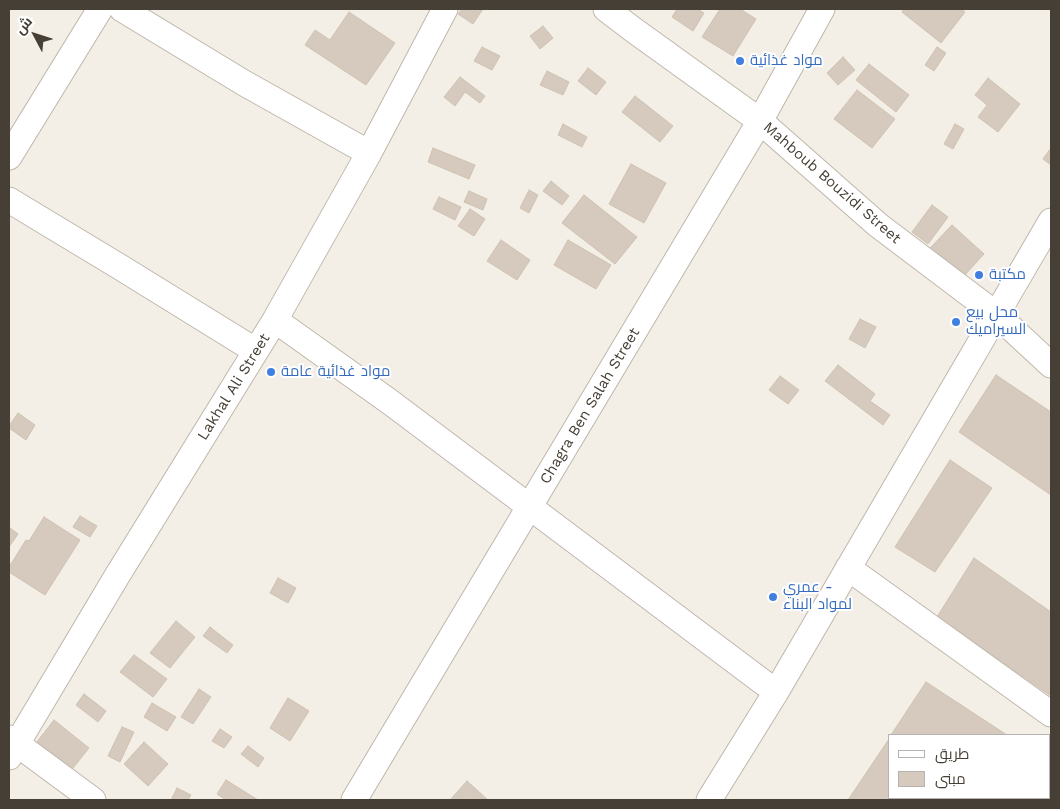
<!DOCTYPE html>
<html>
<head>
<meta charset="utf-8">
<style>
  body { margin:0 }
  #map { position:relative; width:1060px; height:809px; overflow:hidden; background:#f3efe7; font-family:"Work Sans",Cairo,sans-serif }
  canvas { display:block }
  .frame { position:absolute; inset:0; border:10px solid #463f36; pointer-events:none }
  .legend { position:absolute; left:888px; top:734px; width:162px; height:65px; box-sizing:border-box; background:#fff; border:1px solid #b5b2af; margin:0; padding:6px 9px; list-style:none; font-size:15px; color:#463f36 }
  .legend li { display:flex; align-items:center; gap:10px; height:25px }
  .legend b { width:25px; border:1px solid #b5b2af }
  .north { position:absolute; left:10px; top:10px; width:50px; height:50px; -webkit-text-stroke:4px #fff; paint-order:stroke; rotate:310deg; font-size:14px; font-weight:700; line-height:20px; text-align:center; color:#463f36 }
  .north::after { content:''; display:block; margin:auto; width:18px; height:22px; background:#463f36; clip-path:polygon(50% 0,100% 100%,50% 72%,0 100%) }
</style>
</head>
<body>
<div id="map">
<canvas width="1060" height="809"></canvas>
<div class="frame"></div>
<ul class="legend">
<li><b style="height:6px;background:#fff"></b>طريق</li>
<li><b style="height:14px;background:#d5cabd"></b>مبنى</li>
</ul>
<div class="north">ش</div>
</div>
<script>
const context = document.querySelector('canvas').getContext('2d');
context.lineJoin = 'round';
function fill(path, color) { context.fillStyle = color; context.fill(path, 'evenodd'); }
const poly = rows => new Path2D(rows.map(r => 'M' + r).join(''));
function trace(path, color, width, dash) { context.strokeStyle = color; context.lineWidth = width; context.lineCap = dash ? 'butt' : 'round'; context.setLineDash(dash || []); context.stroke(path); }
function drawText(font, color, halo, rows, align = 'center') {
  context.font = font + ' "Work Sans",Cairo,sans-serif'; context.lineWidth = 4; context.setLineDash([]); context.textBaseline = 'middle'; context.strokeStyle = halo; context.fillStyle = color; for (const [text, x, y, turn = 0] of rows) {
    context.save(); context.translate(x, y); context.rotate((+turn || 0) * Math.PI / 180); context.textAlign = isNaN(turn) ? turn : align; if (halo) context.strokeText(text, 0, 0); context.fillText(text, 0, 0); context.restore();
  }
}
const building = poly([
  [462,9,483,9,473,24,458,14,462,9],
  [677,9,697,9,704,13,693,31,672,17,677,9],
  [720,9,740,9,756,19,733,56,702,37,720,9],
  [904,9,961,9,965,12,941,43,902,12,904,9],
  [349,12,395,43,366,85,305,45,315,30,330,40,349,12],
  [543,26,553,38,540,49,530,36,543,26],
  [482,47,500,56,492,70,474,61,482,47],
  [937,47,946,53,934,71,925,65,937,47],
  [843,57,855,70,838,85,827,73,843,57],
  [869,64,909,95,896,112,856,80,869,64],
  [588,68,606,82,596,95,578,81,588,68],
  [547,71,569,82,563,95,540,85,547,71],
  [460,77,485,96,480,103,465,92,455,106,444,97,460,77],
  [988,78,1020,104,998,132,978,117,987,105,975,95,988,78],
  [857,90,895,119,872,148,834,119,857,90],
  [635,96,673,126,660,142,622,112,635,96],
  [563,124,587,137,582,147,558,135,563,124],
  [955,124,964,129,953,149,944,144,955,124],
  [433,148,475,165,469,179,428,162,433,148],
  [1051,148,1051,165,1043,159,1051,148],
  [631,164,666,183,644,223,609,204,631,164],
  [551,181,569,196,562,205,543,191,551,181],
  [529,190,538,195,529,213,520,208,529,190],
  [469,191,487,199,483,210,464,202,469,191],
  [584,195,637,237,615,264,562,223,584,195],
  [439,197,461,207,455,220,433,209,439,197],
  [932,205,948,217,928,244,912,232,932,205],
  [470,209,485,219,474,236,458,226,470,209],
  [952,225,984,254,954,287,915,264,952,225],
  [501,240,530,260,517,280,487,261,501,240],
  [568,240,611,265,596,289,554,265,568,240],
  [860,319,876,327,865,348,849,339,860,319],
  [838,365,875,394,870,401,890,415,883,425,825,381,838,365],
  [996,375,1051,412,1051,495,959,432,996,375],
  [780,376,799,390,788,404,769,390,780,376],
  [18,413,35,425,26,440,9,428,9,426,18,413],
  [950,460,992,488,935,572,895,547,950,460],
  [80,516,97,526,90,537,73,527,80,516],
  [44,517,80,540,45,595,9,572,9,567,26,540,29,541,44,517],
  [9,527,18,534,9,547,9,527],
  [974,558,1051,612,1051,696,937,617,974,558],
  [278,578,296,588,288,603,270,593,278,578],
  [176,621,195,637,170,668,150,653,176,621],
  [210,627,233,645,227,653,203,636,210,627],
  [134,655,167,679,153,697,120,672,134,655],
  [926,682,1007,735,891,735,926,682],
  [199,689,211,697,193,724,181,717,199,689],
  [84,694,106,711,98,722,76,705,84,694],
  [288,698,309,711,290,741,270,728,288,698],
  [152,703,176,717,167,731,144,717,152,703],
  [54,720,89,748,57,788,22,761,54,720],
  [122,727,134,732,120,762,108,756,122,727],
  [220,729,232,737,224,748,212,741,220,729],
  [889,739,889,798,916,798,914,800,848,800,889,739],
  [144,742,168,764,148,786,124,764,144,742],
  [248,746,264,758,258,767,241,754,248,746],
  [226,780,258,800,226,800,217,794,226,780],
  [467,781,488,800,450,800,467,781],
  [177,788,191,795,188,800,171,800,177,788]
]);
const street = poly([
  [122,9,244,83,369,153],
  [606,9,635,31,760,121,878,225,997,315,1051,365],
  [9,157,100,9],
  [9,200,120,267,256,351],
  [275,320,390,402,776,692],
  [848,568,1051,714],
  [9,738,93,800],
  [9,757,117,576,275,320,369,153,445,9],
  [354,800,760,121,822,9],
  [709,800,776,692,1051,221]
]);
const markers = [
  [740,61,5,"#3f7fe0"],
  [979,275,5,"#3f7fe0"],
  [956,322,5,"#3f7fe0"],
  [271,372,5,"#3f7fe0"],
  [773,597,5,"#3f7fe0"]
];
const shopNames = [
  ["مواد غذائية",750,61],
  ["مكتبة",989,275],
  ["محل بيع",966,313],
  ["السيراميك",966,330],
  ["مواد غذائية عامة",281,372],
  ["عمري -",783,588],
  ["لمواد البناء",783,605]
];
const streetNames = [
  ["Mahboub Bouzidi Street",832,183,41],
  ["Lakhal Ali Street",234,387,-58],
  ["Chagra Ben Salah Street",590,406,-59]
];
fill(building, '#d5cabd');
trace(building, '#cfc1b0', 1);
trace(street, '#bfb6aa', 27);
trace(street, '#fff', 25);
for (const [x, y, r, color] of markers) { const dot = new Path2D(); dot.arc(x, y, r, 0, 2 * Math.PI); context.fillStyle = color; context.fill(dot); trace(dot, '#fff', 2); }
drawText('15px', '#366cbe', '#fff', shopNames, 'left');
drawText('15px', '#463f36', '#fff', streetNames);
</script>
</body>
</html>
